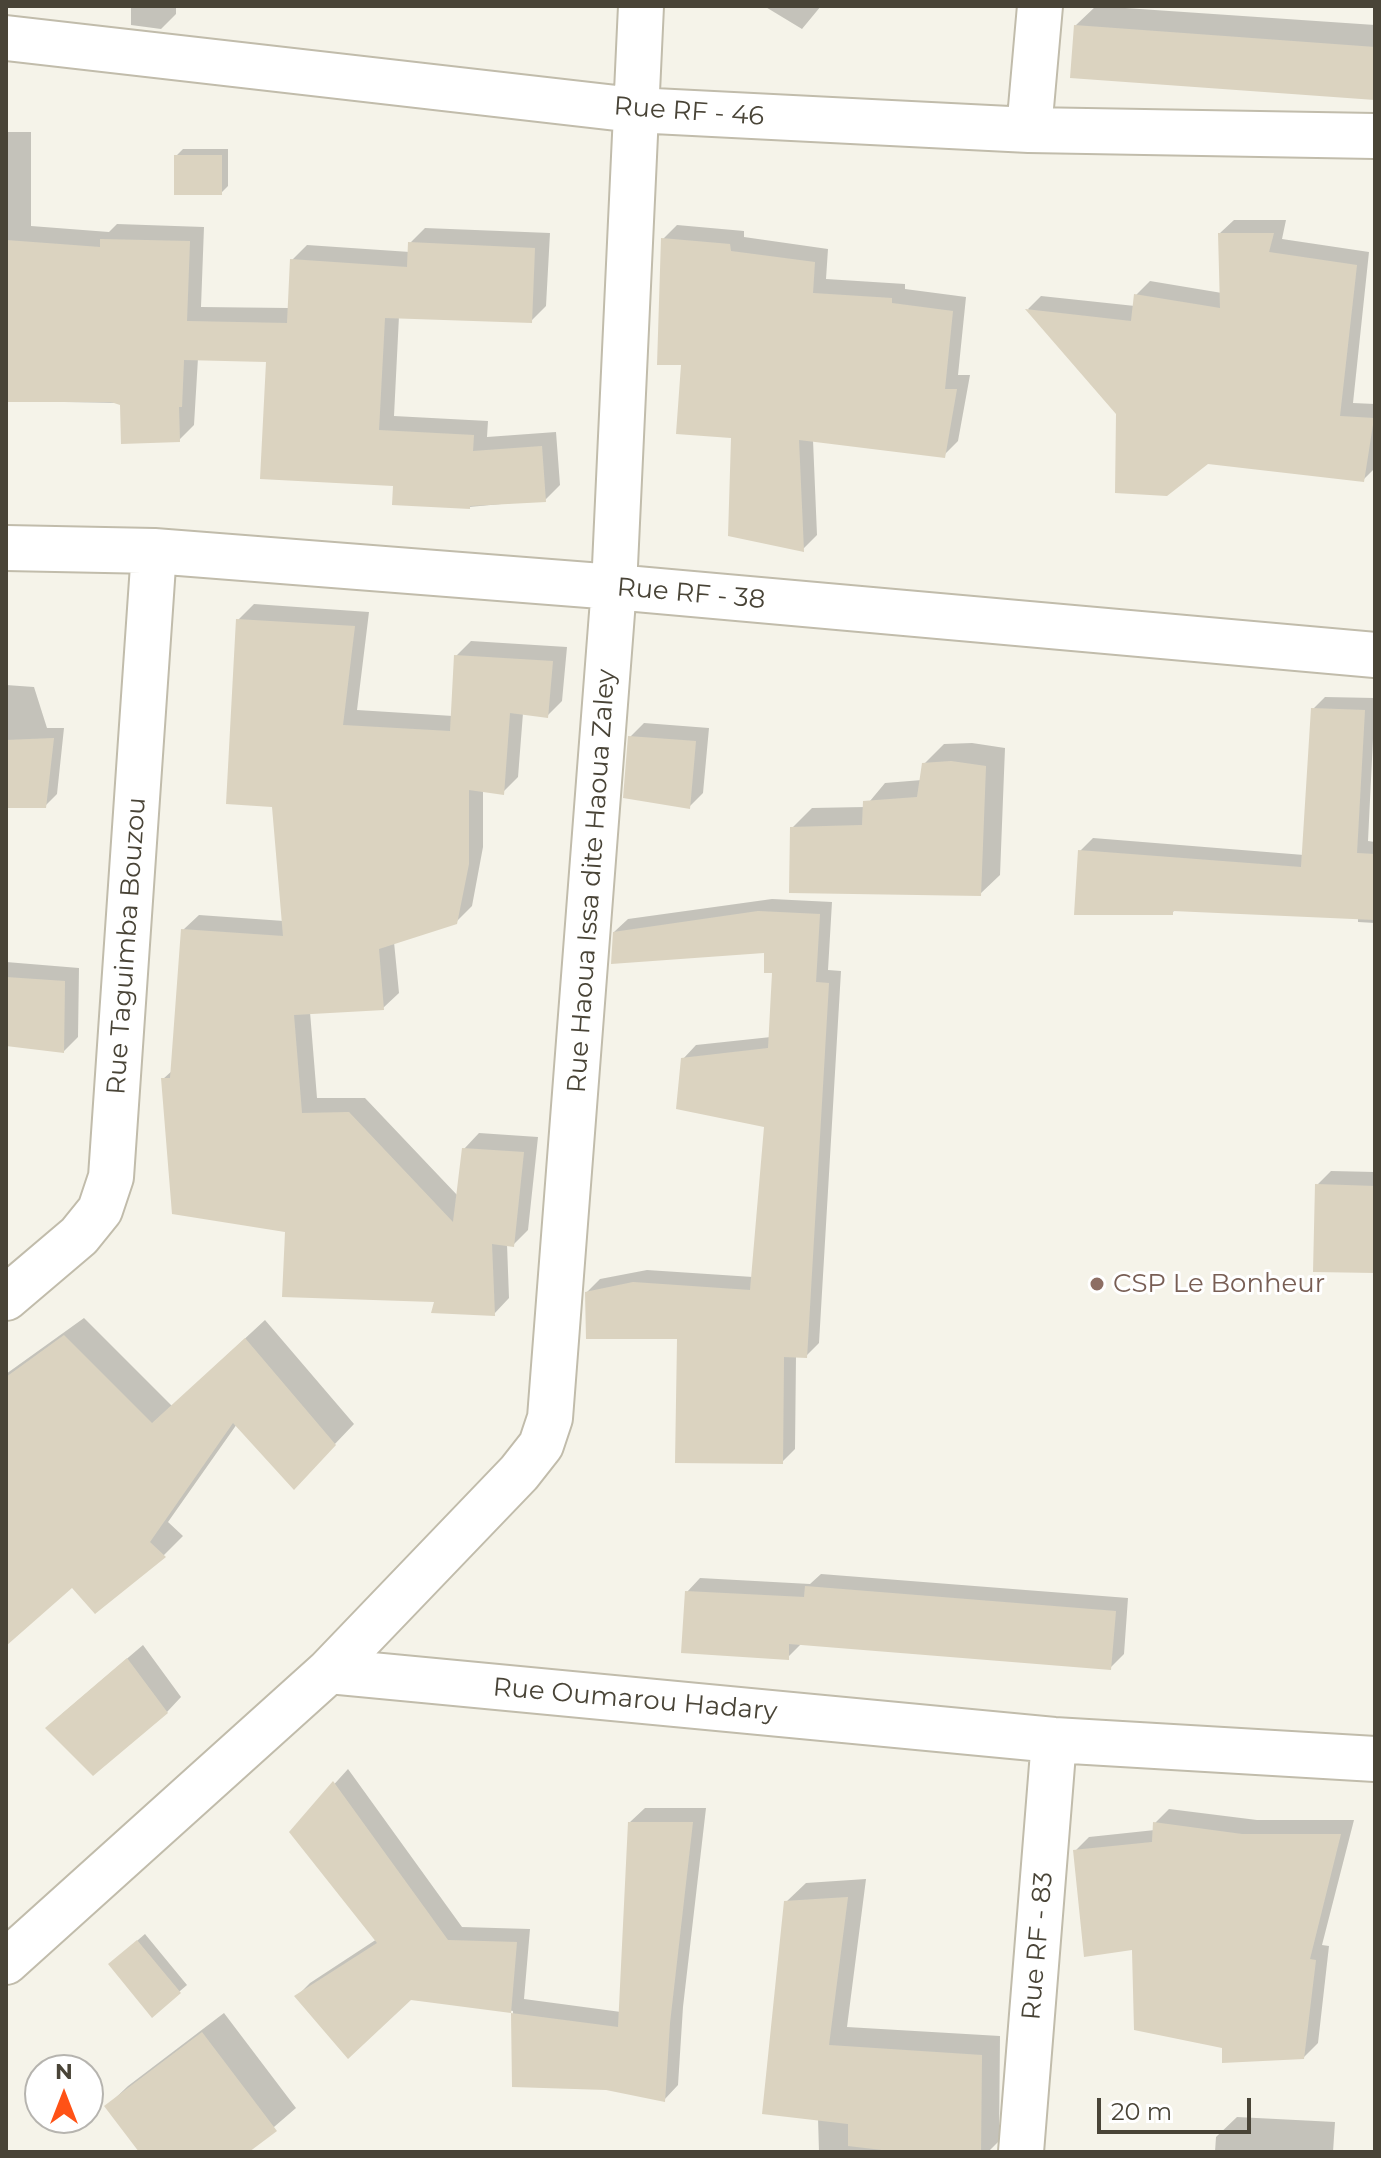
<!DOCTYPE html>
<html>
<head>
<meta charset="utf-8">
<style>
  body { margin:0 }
  #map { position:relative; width:1381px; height:2158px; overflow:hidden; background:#f5f3e9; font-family:Montserrat,sans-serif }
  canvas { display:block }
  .frame { position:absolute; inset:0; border:8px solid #494437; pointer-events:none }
  .north { position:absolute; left:24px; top:2054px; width:80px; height:80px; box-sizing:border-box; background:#fff; border:2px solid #b6b4af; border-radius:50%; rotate:0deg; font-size:22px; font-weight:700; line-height:32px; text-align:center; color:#494437 }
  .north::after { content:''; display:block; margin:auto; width:28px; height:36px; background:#ff5216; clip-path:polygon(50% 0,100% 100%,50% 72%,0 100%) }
  .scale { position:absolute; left:1097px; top:2098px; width:154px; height:36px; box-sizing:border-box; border:4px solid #494437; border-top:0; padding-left:10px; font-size:24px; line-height:28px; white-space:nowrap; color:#494437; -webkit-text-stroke:6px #fff; paint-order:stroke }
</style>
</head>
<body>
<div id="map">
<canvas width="1381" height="2158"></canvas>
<div class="frame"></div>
<div class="north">N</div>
<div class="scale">20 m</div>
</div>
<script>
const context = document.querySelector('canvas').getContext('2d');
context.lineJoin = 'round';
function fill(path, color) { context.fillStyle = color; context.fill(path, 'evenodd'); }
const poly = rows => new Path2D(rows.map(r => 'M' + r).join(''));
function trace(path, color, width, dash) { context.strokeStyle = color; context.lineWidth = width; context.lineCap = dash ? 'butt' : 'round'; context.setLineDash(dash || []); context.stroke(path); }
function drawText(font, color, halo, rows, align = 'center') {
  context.font = font + ' Montserrat,sans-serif'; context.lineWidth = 6; context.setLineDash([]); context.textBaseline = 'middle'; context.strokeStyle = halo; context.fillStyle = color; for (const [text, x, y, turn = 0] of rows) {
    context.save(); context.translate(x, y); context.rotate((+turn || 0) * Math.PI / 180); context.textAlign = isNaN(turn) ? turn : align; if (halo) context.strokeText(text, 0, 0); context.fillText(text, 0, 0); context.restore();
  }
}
const shadow = poly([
  [131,6,176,6,176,14,161,29,131,25],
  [764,6,821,6,802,29],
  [1096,6,1375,25,1375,98,1075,26],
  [6,132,31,132,31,226,109,232,117,224,204,227,201,307,289,308,292,260,307,245,410,252,410,243,425,228,550,233,546,306,531,321,399,316,394,416,488,421,487,437,556,432,560,485,545,500,469,507,395,484,268,360,198,358,194,425,179,440,122,403,6,401],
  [183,149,228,149,228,186,221,193,176,156],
  [1234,220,1286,220,1282,239,1369,252,1353,403,1375,404,1375,468,1363,480,1118,413,1028,309,1041,296,1135,306,1136,295,1150,281,1222,293,1220,233],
  [677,225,744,231,744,237,828,249,826,279,905,284,905,289,966,297,958,375,970,375,958,441,944,455,813,440,817,535,803,549,683,363,663,239],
  [254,604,369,612,357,710,453,716,456,656,471,641,567,647,562,701,547,716,523,713,518,777,503,792,483,790,483,847,472,906,456,922,394,942,399,993,383,1008,310,1012,317,1098,365,1098,458,1196,464,1149,479,1133,538,1137,528,1230,513,1245,507,1244,509,1298,494,1314,436,1300,287,1230,163,1079,173,1070,183,930,199,915,284,921,274,805,238,620],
  [6,685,34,687,47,728,64,728,57,794,45,806,6,806],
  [1325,697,1375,698,1368,841,1375,842,1375,923,1358,922,1358,918,1176,909,1172,913,1080,851,1093,838,1304,855,1313,709],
  [644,723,709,728,703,793,689,807,630,737],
  [972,743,1005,748,1000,875,980,894,792,828,812,808,865,807,885,783,922,780,924,764,944,744],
  [772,899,832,902,828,970,841,971,819,1343,806,1356,796,1356,795,1449,782,1462,679,1337,587,1292,600,1279,647,1270,753,1277,766,1125,683,1059,696,1045,771,1037,774,971,767,951,614,932,628,919],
  [6,962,79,968,78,1037,64,1051,6,1044],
  [1331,1171,1375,1172,1375,1271,1317,1185],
  [84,1318,172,1406,265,1320,354,1424,312,1468,237,1424,168,1522,183,1536,164,1555,95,1611,72,1585,6,1643,6,1374],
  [821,1574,1128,1598,1124,1654,1110,1668,802,1643,788,1657,687,1592,700,1578,810,1584],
  [143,1645,181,1697,167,1712,62,1714],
  [348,1769,462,1927,530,1929,524,1999,621,2012,630,1822,645,1808,706,1808,683,2007,678,2085,664,2100,606,2088,514,2085,513,2011,410,1998,296,1997,310,1983,377,1939,291,1832],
  [1169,1809,1257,1820,1354,1820,1322,1945,1329,1946,1318,2043,1304,2057,1224,2047,1134,1947,1075,1851,1089,1837,1155,1830,1155,1823],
  [866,1879,847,2027,1000,2036,999,2141,988,2152,819,2152,818,2118,786,1902,806,1883],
  [145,1934,187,1985,152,2015,117,1958],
  [224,2013,296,2108,245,2152,142,2152,107,2106,128,2086],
  [1237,2117,1335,2122,1333,2152,1215,2152,1216,2137]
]);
const building = poly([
  [1074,25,1375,47,1375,100,1070,78],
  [174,155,222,155,222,195,174,195],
  [1218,233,1274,233,1269,252,1357,265,1340,416,1374,418,1364,482,1208,464,1167,496,1115,493,1116,414,1025,309,1131,321,1134,294,1220,308],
  [661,238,730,244,731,251,815,262,813,293,892,298,892,303,953,311,945,389,957,389,945,458,799,440,804,552,728,536,731,438,676,434,681,365,657,365],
  [100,239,190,241,187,321,287,323,290,259,407,267,408,242,535,248,532,323,385,318,379,430,474,435,473,451,542,446,546,502,470,506,470,509,392,505,393,486,260,479,266,362,184,360,182,407,179,407,180,442,121,444,120,405,111,402,6,402,6,240,100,247],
  [236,619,355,626,343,725,450,731,454,655,553,661,548,718,510,713,504,795,469,790,469,864,457,924,379,949,384,1010,294,1015,302,1113,349,1112,453,1222,462,1148,524,1152,514,1247,492,1244,495,1316,431,1313,434,1302,282,1297,285,1232,172,1214,161,1078,170,1078,181,929,283,936,272,807,226,804],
  [1311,708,1365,710,1357,853,1375,854,1375,920,1173,911,1173,915,1074,915,1078,850,1301,867],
  [628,736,696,741,690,809,623,798],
  [54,738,46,808,6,808,6,740],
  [951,761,986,766,981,896,789,893,790,827,862,825,863,801,917,797,922,763],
  [758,911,820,914,816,982,829,983,807,1358,784,1357,783,1464,675,1463,677,1339,586,1339,585,1292,633,1282,750,1290,764,1127,676,1109,681,1058,768,1048,772,973,764,973,764,953,611,964,613,932],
  [6,977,65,981,64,1053,6,1046],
  [1315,1184,1375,1186,1375,1273,1313,1272],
  [64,1335,152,1423,245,1338,336,1445,294,1490,233,1423,150,1542,166,1557,95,1614,72,1588,6,1646,6,1377],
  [805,1586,1116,1611,1111,1670,789,1644,789,1660,681,1653,685,1591,804,1597],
  [127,1658,168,1713,93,1776,45,1728],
  [333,1781,448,1940,517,1942,511,2013,411,2000,348,2059,294,1996,377,1943,289,1832],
  [628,1822,693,1822,670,2023,665,2102,606,2090,512,2087,511,2013,618,2027],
  [1153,1822,1242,1834,1341,1834,1310,1959,1316,1960,1304,2059,1222,2063,1222,2048,1134,2030,1132,1950,1084,1957,1073,1850,1152,1842],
  [848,1897,829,2045,982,2055,981,2152,899,2152,848,2146,848,2124,762,2114,784,1901],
  [137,1940,181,1993,152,2018,108,1964],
  [202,2032,277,2131,249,2152,139,2152,104,2106]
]);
const street = poly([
  [6,38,634,110,1029,130,1375,136],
  [1029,130,1040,6],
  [6,548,154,551,614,587,1375,655],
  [6,1298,79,1236,100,1210,111,1177,154,551],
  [329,1671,519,1473,541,1445,550,1418,614,587,641,6],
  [6,1962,329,1671,1054,1740,1375,1759],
  [1021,2152,1054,1740]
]);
const markers = [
  [1097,1284,8,"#8d6e63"]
];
const streetNames = [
  ["Rue RF - 46",689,112,4],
  ["Rue RF - 38",691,594,5],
  ["Rue Haoua Issa dite Haoua Zaley",592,881,-86],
  ["Rue Taguimba Bouzou",127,946,-86],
  ["Rue Oumarou Hadary",635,1700,5],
  ["Rue RF - 83",1038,1946,-85]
];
const educationNames = [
  ["CSP Le Bonheur",1113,1284]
];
fill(shadow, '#0003');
fill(building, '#dbd3c0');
trace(street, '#c1bcab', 48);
trace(street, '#fff', 44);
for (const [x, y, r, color] of markers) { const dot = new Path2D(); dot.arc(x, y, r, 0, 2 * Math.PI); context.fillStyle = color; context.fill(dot); trace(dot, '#fff', 3); }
drawText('26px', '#494437', '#fff', streetNames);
drawText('26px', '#785e54', '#fff', educationNames, 'left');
</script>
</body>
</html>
